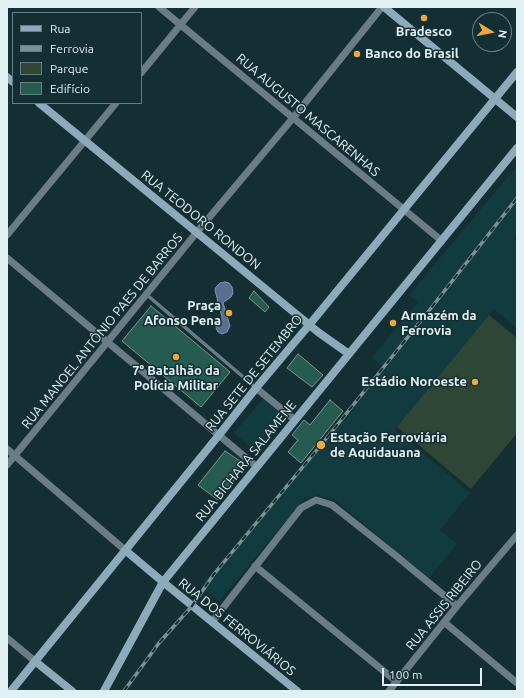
<!DOCTYPE html>
<html>
<head>
<meta charset="utf-8">
<style>
  body { margin:0 }
  #map { position:relative; width:524px; height:698px; overflow:hidden; background:#132f33; font-family:Ubuntu,sans-serif }
  canvas { display:block }
  .frame { position:absolute; inset:0; border:8px solid #e0f0f3; pointer-events:none }
  .legend { position:absolute; left:12px; top:12px; width:130px; height:92px; box-sizing:border-box; background:#132f33; border:1px solid #657c80; margin:0; padding:5px 7px; list-style:none; font-size:12px; color:#e0f0f3 }
  .legend li { display:flex; align-items:center; gap:8px; height:20px }
  .legend b { width:20px; border:1px solid #657c80 }
  .north { position:absolute; left:472px; top:12px; width:40px; height:40px; box-sizing:border-box; background:#132f33; border:1px solid #657c80; border-radius:50%; rotate:100deg; font-size:11px; font-weight:700; line-height:16px; text-align:center; color:#e0f0f3 }
  .north::after { content:''; display:block; margin:auto; width:14px; height:18px; background:#eda83c; clip-path:polygon(50% 0,100% 100%,50% 72%,0 100%) }
  .scale { position:absolute; left:382px; top:668px; width:100px; height:18px; box-sizing:border-box; border:2px solid #e0f0f3; border-top:0; padding-left:5px; font-size:12px; line-height:14px; white-space:nowrap; color:#e0f0f3; -webkit-text-stroke:3px #132f33; paint-order:stroke }
</style>
</head>
<body>
<div id="map">
<canvas width="524" height="698"></canvas>
<div class="frame"></div>
<ul class="legend">
<li><b style="height:5px;background:#8daaba"></b>Rua</li>
<li><b style="height:5px;background:#7b9194"></b>Ferrovia</li>
<li><b style="height:11px;background:#2e4635"></b>Parque</li>
<li><b style="height:11px;background:#265b51"></b>Edifício</li>
</ul>
<div class="north">N</div>
<div class="scale">100 m</div>
</div>
<script>
const context = document.querySelector('canvas').getContext('2d');
context.lineJoin = 'round';
function fill(path, color) { context.fillStyle = color; context.fill(path, 'evenodd'); }
const poly = rows => new Path2D(rows.map(r => 'M' + r).join(''));
function trace(path, color, width, dash) { context.strokeStyle = color; context.lineWidth = width; context.lineCap = dash ? 'butt' : 'round'; context.setLineDash(dash || []); context.stroke(path); }
function drawText(font, color, halo, rows, align = 'center') {
  context.font = font + ' Ubuntu,sans-serif'; context.lineWidth = 3; context.setLineDash([]); context.textBaseline = 'middle'; context.strokeStyle = halo; context.fillStyle = color; for (const [text, x, y, turn = 0] of rows) {
    context.save(); context.translate(x, y); context.rotate((+turn || 0) * Math.PI / 180); context.textAlign = isNaN(turn) ? turn : align; if (halo) context.strokeText(text, 0, 0); context.fillText(text, 0, 0); context.restore();
  }
}
const built = poly([
  [517,166,517,236,514,238,517,241,517,329,494,309,395,430,470,493,440,530,457,544,429,578,334,499,317,495,304,499,219,601,201,586,383,367,372,357,418,302,409,295],
  [263,399,286,418,258,453,234,433]
]);
const green = poly([
  [489,315,517,338,517,433,471,489,397,427]
]);
const water = poly([
  [225,282,229,283,232,287,233,293,231,297,224,302,223,303,230,326,227,332,222,334,218,332,216,328,217,323,222,319,222,317,215,290,216,287,220,283,225,282]
]);
const building = poly([
  [254,291,269,307,265,312,249,298,254,291],
  [151,306,230,372,201,407,122,341,151,306],
  [298,354,323,375,312,387,287,368,298,354],
  [330,400,343,411,301,463,288,452,298,440,292,435,304,420,310,425,330,400],
  [225,451,246,465,218,500,198,485,225,451]
]);
const lane = poly([
  [147,295,255,387]
]);
const street = poly([
  [159,7,442,241],
  [141,73,195,7],
  [7,235,116,103],
  [7,258,257,467],
  [256,388,295,420],
  [7,449,125,550],
  [7,465,197,232,293,118,382,7],
  [255,566,397,682],
  [212,622,301,508,316,500,332,505,395,555,457,606],
  [444,622,517,683],
  [7,638,36,662],
  [389,691,457,606,517,535]
]);
const secondary = poly([
  [384,7,517,117],
  [7,77,13,82],
  [39,103,318,332,349,354],
  [125,550,163,582,297,691],
  [36,662,72,691],
  [11,691,219,435,256,388,310,324,517,72],
  [104,691,163,582,517,148]
]);
const rail = poly([
  [124,691,159,643,192,606,214,574,321,445,428,312,517,198]
]);
const markers = [
  [424,18,4,"#eda83c"],
  [357,54,4,"#eda83c"],
  [229,313,4,"#eda83c"],
  [393,323,4,"#eda83c"],
  [176,357,4,"#eda83c"],
  [475,382,4,"#eda83c"],
  [321,445,5,"#eda83c"]
];
const poiNames = [
  ["Bradesco",424,32,"center"],
  ["Banco do Brasil",365,54],
  ["Praça",221,306,"right"],
  ["Afonso Pena",221,321,"right"],
  ["Armazém da",401,316],
  ["Ferrovia",401,331],
  ["7° Batalhão da",176,371,"center"],
  ["Polícia Militar",176,386,"center"],
  ["Estádio Noroeste",467,382,"right"],
  ["Estação Ferroviária",330,438],
  ["de Aquidauana",330,453]
];
const streetNames = [
  ["RUA AUGUSTO MASCARENHAS",308,115,40],
  ["RUA TEODORO RONDON",201,220,39],
  ["RUA MANOEL ANTÔNIO PAES DE BARROS",102,331,-51],
  ["RUA SETE DE SETEMBRO",254,373,-51],
  ["RUA BICHARA SALAMENE",246,461,-51],
  ["RUA ASSIS RIBEIRO",444,605,-51],
  ["RUA DOS FERROVIÁRIOS",237,627,39]
];
fill(built, '#123b40');
fill(green, '#2e4635');
fill(water, '#596e90');
trace(water, '#8295ae', 1);
fill(building, '#265b51');
trace(building, '#799790', 1);
trace(lane, '#6a7c86', 3.5);
trace(street, '#6a7c86', 7);
trace(secondary, '#8daaba', 8);
trace(rail, '#7b9194', 3.5);
trace(rail, '#132f33', 2, [6]);
for (const [x, y, r, color] of markers) { const dot = new Path2D(); dot.arc(x, y, r, 0, 2 * Math.PI); context.fillStyle = color; context.fill(dot); trace(dot, '#132f33', 1.5); }
drawText('bold 13px', '#e0f0f3', '#132f33', poiNames, 'left');
drawText('13px', '#e0f0f3', '#132f33', streetNames);
</script>
</body>
</html>
